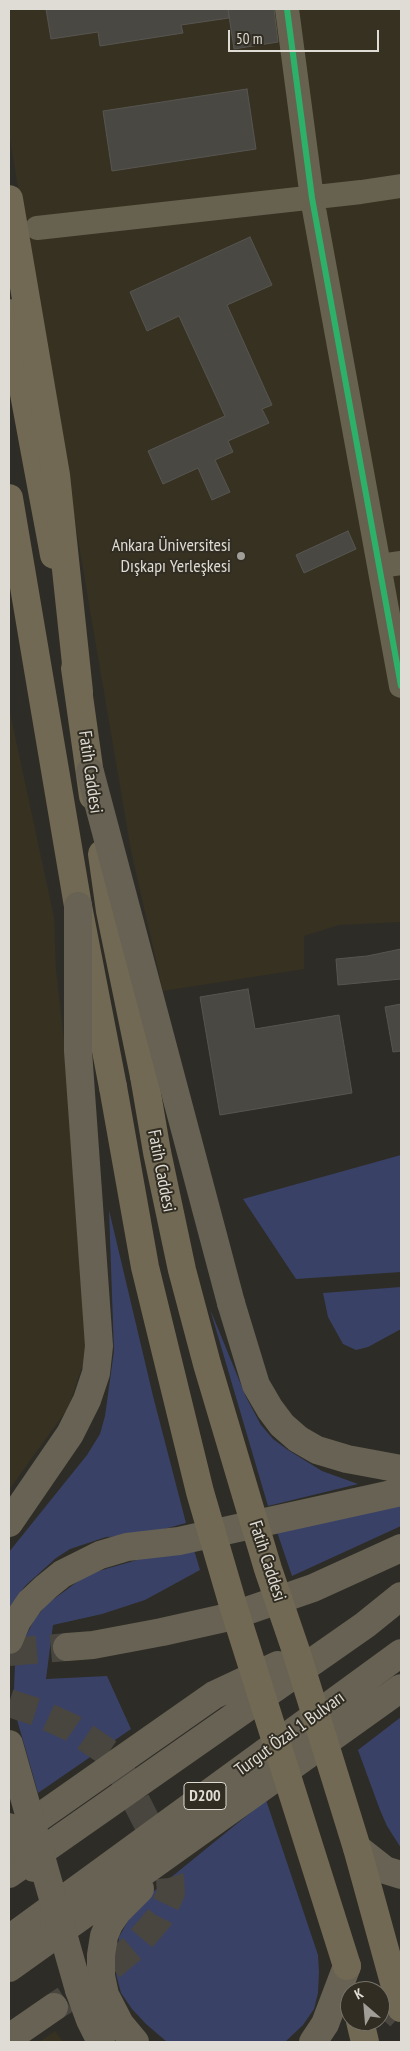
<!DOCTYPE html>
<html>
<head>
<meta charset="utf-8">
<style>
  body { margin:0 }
  #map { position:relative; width:410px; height:2051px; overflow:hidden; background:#2e2c26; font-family:"PT Sans Narrow",sans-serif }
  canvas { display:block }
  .frame { position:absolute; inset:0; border:10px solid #dfdcd5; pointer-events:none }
  .north { position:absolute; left:340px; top:1981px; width:50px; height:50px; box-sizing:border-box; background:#312d22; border:1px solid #77736a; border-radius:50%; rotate:333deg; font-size:14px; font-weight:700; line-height:20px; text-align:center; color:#dfdcd5 }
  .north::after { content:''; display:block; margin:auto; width:18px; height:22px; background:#a19e98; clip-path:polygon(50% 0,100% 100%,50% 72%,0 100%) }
  .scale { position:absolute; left:228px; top:30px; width:151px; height:22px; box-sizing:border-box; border:2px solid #dfdcd5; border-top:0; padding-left:6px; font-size:15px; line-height:18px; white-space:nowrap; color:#dfdcd5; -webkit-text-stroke:4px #312d22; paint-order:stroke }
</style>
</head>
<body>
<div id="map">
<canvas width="410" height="2051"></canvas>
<div class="frame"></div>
<div class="north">K</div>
<div class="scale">50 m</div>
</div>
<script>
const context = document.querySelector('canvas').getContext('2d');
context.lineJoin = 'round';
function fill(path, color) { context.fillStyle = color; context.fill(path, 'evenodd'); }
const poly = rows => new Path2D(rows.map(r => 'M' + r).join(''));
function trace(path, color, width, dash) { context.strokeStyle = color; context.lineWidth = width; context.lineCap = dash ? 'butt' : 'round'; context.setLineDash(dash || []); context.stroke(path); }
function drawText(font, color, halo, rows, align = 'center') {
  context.font = font + ' "PT Sans Narrow",sans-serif'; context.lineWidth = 4; context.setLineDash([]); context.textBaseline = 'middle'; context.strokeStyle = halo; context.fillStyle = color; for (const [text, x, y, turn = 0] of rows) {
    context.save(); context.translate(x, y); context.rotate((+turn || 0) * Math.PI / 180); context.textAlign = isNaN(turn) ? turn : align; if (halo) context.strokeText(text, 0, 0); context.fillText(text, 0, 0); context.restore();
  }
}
const built = poly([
  [9,9,401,9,401,922,339,925,304,936,304,969,163,991,131,851,9,134],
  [9,708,54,917,56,970,67,1066,88,1350,68,1408,9,1490],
  [55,2031,63,2042,39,2042]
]);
const green = poly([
  [401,1155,401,1272,296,1279,243,1199],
  [109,1210,153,1396,186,1523,157,1531,129,1536,106,1537,70,1549,56,1558,25,1586,9,1608,9,1552,87,1455,100,1434,105,1416,114,1351],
  [401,1287,401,1329,368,1347,356,1350,343,1344,328,1317,323,1293],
  [210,1309,246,1397,261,1425,273,1439,288,1450,322,1471,358,1484,268,1506],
  [401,1504,401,1526,292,1576,277,1532],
  [194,1550,200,1570,145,1600,102,1614,53,1625,46,1679,107,1676,131,1729,38,1793,14,1709,14,1688,15,1666,21,1646,34,1620,47,1604,88,1574,144,1558],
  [401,1717,401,1848,387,1826,380,1810,358,1750],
  [266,1800,318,1955,319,1972,318,1993,314,2009,303,2025,285,2042,167,2042,146,2024,132,2009,121,1993,116,1974,119,1937,137,1905]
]);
const building = poly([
  [46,9,228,9,229,18,181,25,183,33,100,46,98,32,51,39,46,9],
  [228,9,274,9,278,42,234,49,228,9],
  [247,89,256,149,112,171,103,111,247,89],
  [250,237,272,285,227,305,272,405,262,409,269,423,228,441,233,452,215,460,230,492,212,500,198,468,163,484,148,451,225,416,179,316,147,331,130,292,250,237],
  [348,531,356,549,304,573,296,555,348,531],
  [401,949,401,979,338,985,336,959,367,956,401,949],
  [248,989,255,1029,339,1015,352,1093,220,1115,200,997,248,989],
  [401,1004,401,1051,393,1052,385,1007,401,1004]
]);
const highwayTunnel = poly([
  [9,1652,67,1647],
  [9,1703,37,1712,72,1728,113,1756,159,1846,170,1878,171,1893,159,1918,135,1946,95,1980,54,2007],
  [380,2017,401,1994]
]);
const minor = poly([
  [287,9,312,198,401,686],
  [37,228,361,192,401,186],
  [380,566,401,563]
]);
const major = poly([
  [9,313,54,555],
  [9,498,78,906,113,1087],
  [75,668,93,796],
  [102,854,110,911,144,1076]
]);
const highway = poly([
  [231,1303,256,1385,270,1409,282,1425,298,1439,317,1450,347,1459,401,1469],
  [9,1523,70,1434,87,1400,96,1373,99,1346,78,1051,78,906],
  [9,1640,17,1621,30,1602,46,1587,62,1574,100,1555,127,1547,179,1541,401,1492],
  [67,1647,93,1645,162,1632,229,1617,313,1588,401,1548],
  [14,1835,214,1695,278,1665],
  [357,1848,385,1870,401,1875],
  [9,1874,365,1625,401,1596],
  [9,1939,401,1653],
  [9,1968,401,1688],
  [79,1990,90,2020,101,2042],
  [9,2038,54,2007],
  [135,2042,120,2024,105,1995,101,1976,101,1955,104,1936,109,1924,118,1911,140,1889],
  [313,2042,325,2024,347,1966]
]);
const majorBridge = poly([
  [9,199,56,475,79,692],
  [144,1076,157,1152,182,1270,207,1364,268,1569,296,1651,357,1848,401,2008],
  [113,1087,145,1267,200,1492,233,1605,347,1966],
  [360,2021,365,2042]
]);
const highwayBridge = poly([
  [90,772,231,1303],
  [9,1744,79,1990],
  [9,1827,34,1868]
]);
const cycleway = poly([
  [287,9,312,198,401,686]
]);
const markers = [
  [241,556,5,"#a19e98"]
];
const shields = [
  [205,1796,42]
];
const shieldNames = [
  ["D200",205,1796]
];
const poiNames = [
  ["Ankara Üniversitesi",231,546],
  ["Dışkapı Yerleşkesi",231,567]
];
const streetNames = [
  ["Fatih Caddesi",90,772,82],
  ["Fatih Caddesi",161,1171,79],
  ["Fatih Caddesi",267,1561,72],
  ["Turgut Özal 1 Bulvarı",290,1734,-36]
];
fill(built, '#373122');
fill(green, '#394266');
fill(building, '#4a4843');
trace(building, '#575550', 1);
trace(highwayTunnel, '#494640', 28, [28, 14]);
trace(minor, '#676250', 24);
trace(major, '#716953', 28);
trace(highway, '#676253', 28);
trace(majorBridge, '#716953', 28);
trace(highwayBridge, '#676253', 28);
trace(cycleway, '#2db169', 6);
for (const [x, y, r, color] of markers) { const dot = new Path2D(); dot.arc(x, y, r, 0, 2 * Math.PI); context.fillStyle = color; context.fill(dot); trace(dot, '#312d22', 2); }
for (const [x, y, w] of shields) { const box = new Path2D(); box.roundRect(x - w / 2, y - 13.5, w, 27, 4); context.fillStyle = '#312d22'; context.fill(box); trace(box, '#dfdcd5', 1); }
drawText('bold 16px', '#dfdcd5', null, shieldNames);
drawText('18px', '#dfdcd5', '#312d22', poiNames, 'right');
drawText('18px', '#dfdcd5', '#312d22', streetNames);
</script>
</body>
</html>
